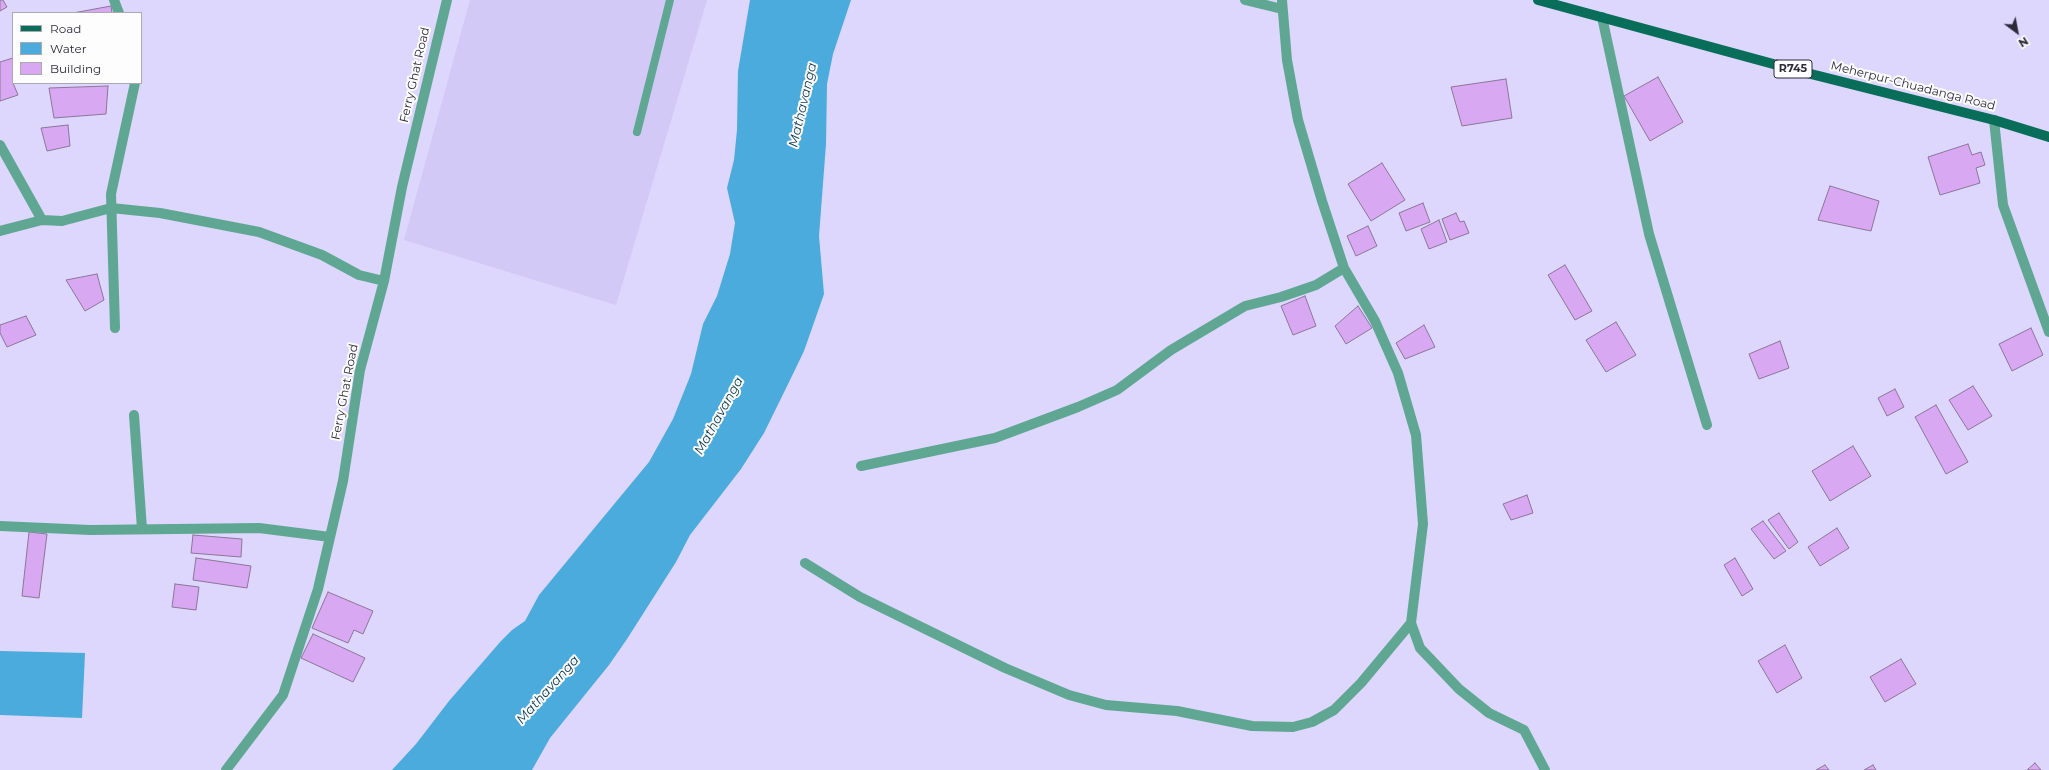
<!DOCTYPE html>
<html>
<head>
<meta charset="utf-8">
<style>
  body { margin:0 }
  #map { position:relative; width:2049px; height:770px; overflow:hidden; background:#ddd6fd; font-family:Montserrat,sans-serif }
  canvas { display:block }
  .legend { position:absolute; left:12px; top:12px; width:130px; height:72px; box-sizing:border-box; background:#fdfdfd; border:1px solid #aaa9af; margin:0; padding:5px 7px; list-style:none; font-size:12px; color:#2d2a39 }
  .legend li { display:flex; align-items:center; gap:8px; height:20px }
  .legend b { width:20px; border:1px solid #aaa9af }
  .north { position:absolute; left:1997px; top:12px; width:40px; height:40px; -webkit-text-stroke:3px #fdfdfd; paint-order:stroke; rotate:148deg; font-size:11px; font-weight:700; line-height:16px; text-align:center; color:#2d2a39 }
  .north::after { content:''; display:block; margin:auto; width:14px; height:18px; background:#2d2a39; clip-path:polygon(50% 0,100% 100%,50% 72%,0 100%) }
</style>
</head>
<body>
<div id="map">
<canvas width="2049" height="770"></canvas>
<ul class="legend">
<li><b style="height:5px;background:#086d59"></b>Road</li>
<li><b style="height:11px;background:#4aabdc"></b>Water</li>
<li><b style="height:11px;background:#d9a8f3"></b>Building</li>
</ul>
<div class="north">N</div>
</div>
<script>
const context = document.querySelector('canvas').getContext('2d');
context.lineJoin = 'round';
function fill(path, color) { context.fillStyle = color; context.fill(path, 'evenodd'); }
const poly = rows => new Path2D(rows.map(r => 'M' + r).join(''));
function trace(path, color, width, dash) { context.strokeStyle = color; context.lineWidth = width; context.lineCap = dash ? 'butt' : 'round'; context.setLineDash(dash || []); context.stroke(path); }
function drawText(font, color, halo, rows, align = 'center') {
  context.font = font + ' Montserrat,sans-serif'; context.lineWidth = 4; context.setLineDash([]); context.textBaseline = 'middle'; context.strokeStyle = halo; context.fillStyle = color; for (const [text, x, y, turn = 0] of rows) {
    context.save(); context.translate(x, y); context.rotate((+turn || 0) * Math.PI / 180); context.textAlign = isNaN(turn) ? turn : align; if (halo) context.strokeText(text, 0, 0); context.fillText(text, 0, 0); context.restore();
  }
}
const built = poly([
  [470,0,707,0,616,305,404,240]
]);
const water = poly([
  [750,0,851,0,833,54,827,84,826,144,819,236,824,294,804,351,791,378,764,433,741,469,690,535,676,562,627,639,609,665,550,738,532,770,392,770,416,744,449,701,501,641,512,630,525,621,539,595,649,462,673,419,691,374,703,324,717,296,730,254,735,223,727,188,734,160,737,130,738,71],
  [0,651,85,653,82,718,0,715]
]);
const building = poly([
  [0,0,3,0,7,7,0,11,0,0],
  [111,6,112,13,73,13,111,6],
  [13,58,13,83,18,95,0,101,0,62,13,58],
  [1658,77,1683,122,1650,141,1624,96,1658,77],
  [1506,79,1512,118,1462,126,1451,87,1506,79],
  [108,86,106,114,54,118,49,88,108,86],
  [68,125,70,146,47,151,41,128,68,125],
  [1968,144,1972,155,1981,152,1985,165,1976,168,1980,183,1940,195,1928,157,1968,144],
  [1382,163,1405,200,1371,221,1348,184,1382,163],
  [1830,186,1879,201,1871,231,1818,220,1830,186],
  [1423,203,1430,222,1406,231,1399,213,1423,203],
  [1456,213,1460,222,1464,221,1469,233,1450,240,1442,219,1456,213],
  [1439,220,1447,242,1429,249,1421,229,1439,220],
  [1368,226,1377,246,1356,256,1347,236,1368,226],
  [1565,265,1592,311,1575,320,1548,275,1565,265],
  [97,274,104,300,85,311,66,280,97,274],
  [1305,296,1316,326,1293,335,1281,306,1305,296],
  [1358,306,1372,328,1346,344,1335,326,1358,306],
  [26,316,36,335,7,347,0,333,0,325,26,316],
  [1616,322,1636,355,1606,372,1586,340,1616,322],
  [1424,325,1435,347,1405,359,1396,343,1424,325],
  [2031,328,2043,355,2012,371,1999,344,2031,328],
  [1780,341,1789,368,1759,379,1749,354,1780,341],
  [1973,386,1992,416,1968,430,1949,400,1973,386],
  [1895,389,1904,407,1887,416,1878,398,1895,389],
  [1936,405,1968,462,1946,474,1915,417,1936,405],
  [1853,446,1871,476,1830,501,1812,471,1853,446],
  [1527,495,1533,513,1511,520,1503,504,1527,495],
  [1779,513,1798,542,1789,549,1768,520,1779,513],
  [1763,521,1786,551,1774,559,1751,529,1763,521],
  [1837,528,1849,548,1820,566,1808,547,1837,528],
  [29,532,47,534,39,598,22,596,29,532],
  [193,535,242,539,241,557,191,553,193,535],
  [196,558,251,566,247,588,193,580,196,558],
  [1735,558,1753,589,1742,596,1724,565,1735,558],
  [175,584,199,587,196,610,172,607,175,584],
  [328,592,373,611,363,634,354,630,348,643,312,628,328,592],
  [313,634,365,658,353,682,301,658,313,634],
  [1785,645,1802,678,1777,693,1758,661,1785,645],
  [1901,659,1916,684,1885,702,1870,677,1901,659],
  [2035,763,2041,770,2027,770,2035,763],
  [1825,765,1829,770,1816,770,1825,765],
  [1873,765,1876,770,1864,770,1873,765]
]);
const service = poly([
  [637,132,670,0]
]);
const minor = poly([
  [114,0,119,13],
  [1245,0,1282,9],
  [1282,0,1287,60,1298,120,1322,201,1344,268,1375,321,1398,373,1416,435,1423,524,1411,623,1420,648,1459,689,1489,713,1524,730,1545,770],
  [1602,17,1649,234,1707,425],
  [1994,120,2003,205,2049,332],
  [0,145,42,220],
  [0,231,42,220,62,221,111,208,160,213,259,232,322,255,359,275,384,281],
  [115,328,111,194,135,83],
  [134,415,142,529],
  [861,466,995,438,1078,407,1117,390,1171,350,1245,306,1281,297,1316,285,1344,268],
  [0,526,90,530,259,528,330,537],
  [805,563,860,597,1005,668,1069,695,1106,705,1177,711,1252,726,1293,727,1312,722,1334,710,1361,683,1411,623],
  [226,770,283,695,318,589,343,481,360,370,384,281,402,187,447,0]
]);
const primary = poly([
  [1538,0,1799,71,1994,120,2049,137]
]);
const shields = [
  [1793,69,38]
];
const shieldNames = [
  ["R745",1793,69]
];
const streetNames = [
  ["Ferry Ghat Road",415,75,-77],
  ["Meherpur-Chuadanga Road",1913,86,14],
  ["Ferry Ghat Road",345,392,-79]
];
const waterNames = [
  ["Mathavanga",803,105,-77],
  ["Mathavanga",719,416,-61],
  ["Mathavanga",548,690,-48]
];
fill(built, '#d2c9f7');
fill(water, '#4aabdc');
fill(building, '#d9a8f3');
trace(building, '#8b7696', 1);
trace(service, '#5fa793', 8);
trace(minor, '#5fa793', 10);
trace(primary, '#086d59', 10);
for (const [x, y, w] of shields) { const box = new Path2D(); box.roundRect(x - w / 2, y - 9, w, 18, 3); context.fillStyle = '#fdfdfd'; context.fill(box); trace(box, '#2d2a39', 1); }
drawText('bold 11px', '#2d2a39', null, shieldNames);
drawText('12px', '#2d2a39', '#fdfdfd', streetNames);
drawText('italic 13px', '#0c374b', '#fdfdfd', waterNames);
</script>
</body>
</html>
